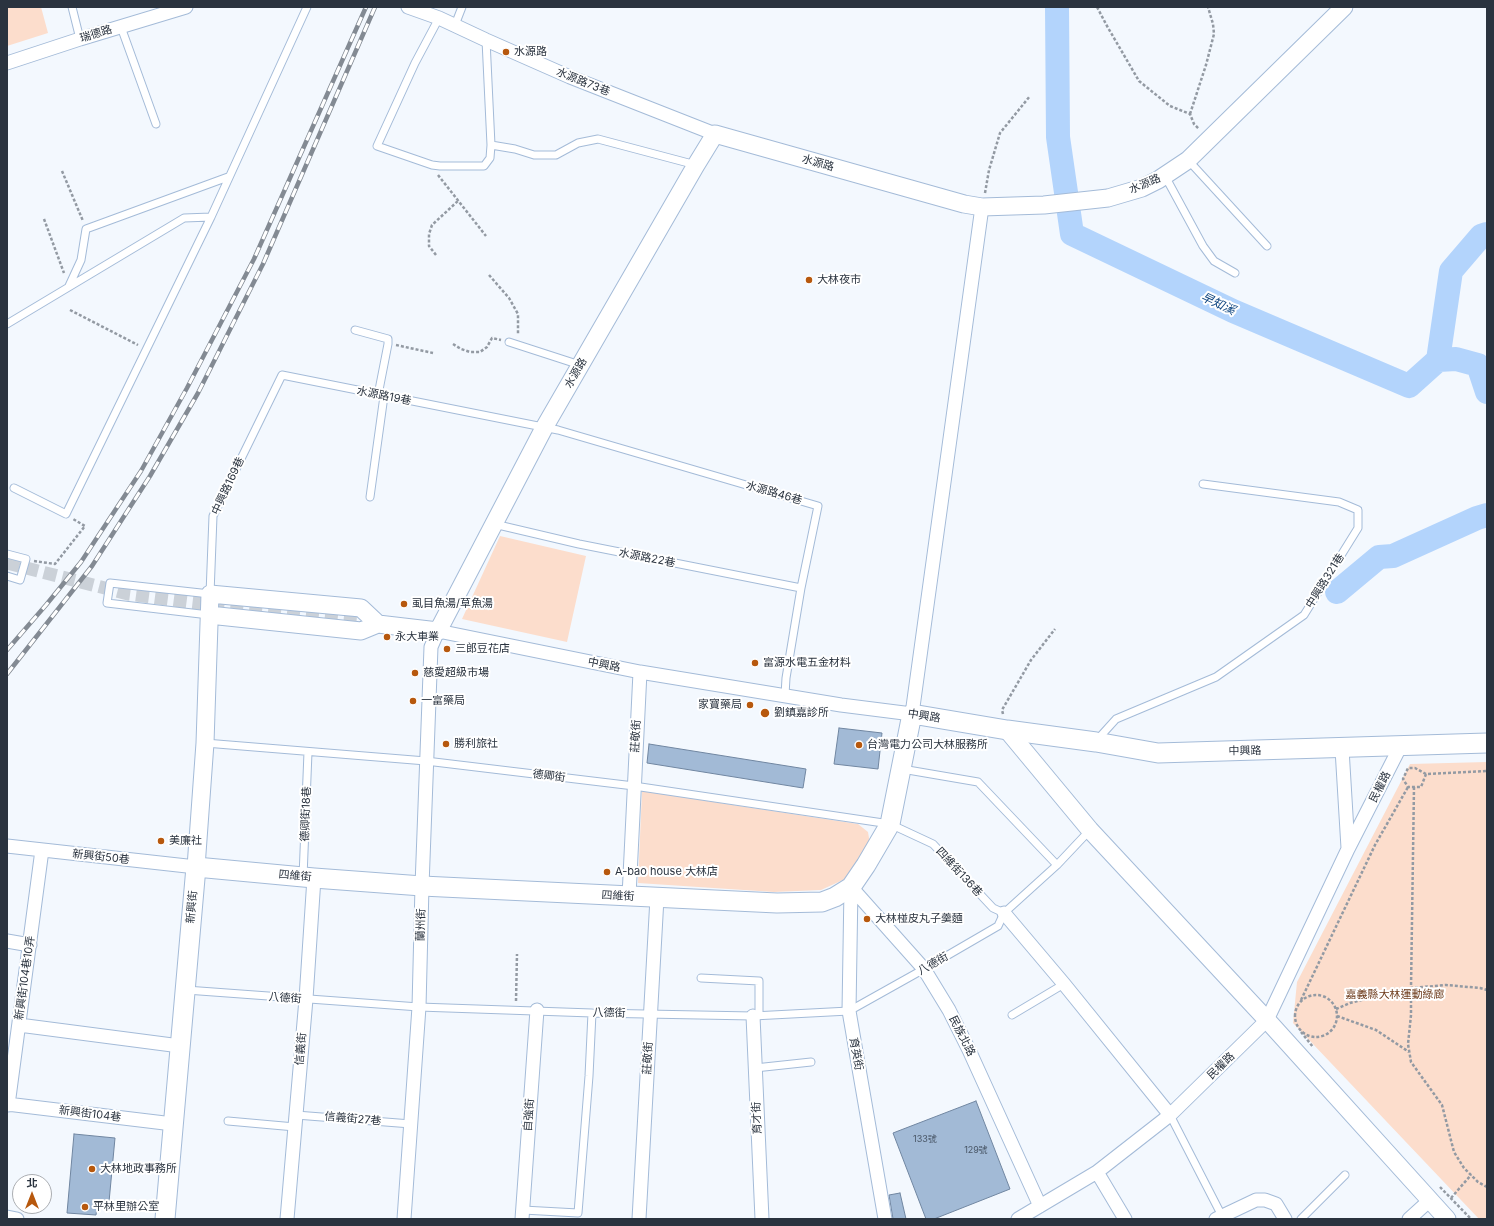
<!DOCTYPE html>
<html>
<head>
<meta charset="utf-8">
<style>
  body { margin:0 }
  #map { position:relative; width:1494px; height:1226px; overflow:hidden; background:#f3f8fe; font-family:Inter,"Noto Sans TC",sans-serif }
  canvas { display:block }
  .frame { position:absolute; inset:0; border:8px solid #2a333f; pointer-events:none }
  .north { position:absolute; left:12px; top:1174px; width:40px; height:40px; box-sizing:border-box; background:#fff; border:1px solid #aaadb2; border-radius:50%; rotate:0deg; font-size:11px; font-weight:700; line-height:16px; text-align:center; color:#2a333f }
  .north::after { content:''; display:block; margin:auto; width:14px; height:18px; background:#b7580d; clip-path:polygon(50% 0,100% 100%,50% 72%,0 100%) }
</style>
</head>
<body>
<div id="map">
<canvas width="1494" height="1226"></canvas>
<div class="frame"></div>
<div class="north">北</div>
</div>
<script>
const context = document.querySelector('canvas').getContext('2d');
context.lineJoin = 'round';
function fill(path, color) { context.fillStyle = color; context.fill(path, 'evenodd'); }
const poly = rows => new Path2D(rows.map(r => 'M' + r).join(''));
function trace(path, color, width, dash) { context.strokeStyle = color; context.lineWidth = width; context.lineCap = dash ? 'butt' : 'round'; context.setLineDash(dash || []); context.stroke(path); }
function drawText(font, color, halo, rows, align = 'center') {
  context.font = font + ' Inter,"Noto Sans TC",sans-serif'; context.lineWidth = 4; context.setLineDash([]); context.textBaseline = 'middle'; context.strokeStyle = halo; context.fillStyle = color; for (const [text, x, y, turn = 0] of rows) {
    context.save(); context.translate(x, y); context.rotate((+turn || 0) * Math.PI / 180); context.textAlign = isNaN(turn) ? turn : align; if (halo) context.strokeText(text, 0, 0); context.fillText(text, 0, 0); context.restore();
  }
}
const green = poly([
  [7,7,41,7,48,33,7,46],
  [500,536,586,556,567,642,462,619],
  [1487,762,1487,1219,1479,1219,1293,1023,1297,982,1410,764],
  [642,791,858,824,868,832,870,844,845,879,821,890,774,892,638,883]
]);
const river = poly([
  [1057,7,1058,137,1072,234,1233,311,1409,386,1438,360,1451,271,1481,236,1487,234],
  [1438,360,1456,359,1478,365,1487,392],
  [1337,592,1379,557,1393,556,1477,518,1487,515]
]);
const building = poly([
  [839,728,882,733,878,769,834,764,839,728],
  [649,744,806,769,803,788,647,763,649,744],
  [976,1101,1010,1189,934,1219,926,1219,893,1133,976,1101],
  [74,1134,115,1138,109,1202,98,1201,96,1215,67,1213,74,1134],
  [900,1193,906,1219,893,1219,889,1195,900,1193]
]);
const minorTunnel = poly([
  [7,563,128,594,188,602,365,623]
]);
const path = poly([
  [1097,7,1107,26,1139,81,1170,106,1190,114,1194,124,1199,129],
  [1190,114,1206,65,1214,34,1213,24,1208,7],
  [62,171,83,221],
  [438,175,486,236],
  [985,193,989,170,1000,133,1030,96],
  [44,219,64,273],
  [436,255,429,246,429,234,432,225,459,200],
  [489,275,509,298,518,314,518,335],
  [70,310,138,345],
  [453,344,461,349,470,352,480,352,487,347,492,338,501,340],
  [396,345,433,353],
  [34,561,55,564,85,526,73,519],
  [1003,714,1002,710,1031,660,1055,629],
  [1426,774,1421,787,1408,787,1403,779,1408,768,1415,768,1426,774,1487,771],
  [1414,787,1411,988,1446,985,1480,988,1487,990],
  '1295 1016a21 21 0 1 1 42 0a21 21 0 1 1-42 0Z',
  [1301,1000,1375,845,1408,787],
  [516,1001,517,954],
  [1336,1009,1350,1003,1387,993,1411,988,1411,1015,1408,1044,1411,1062,1442,1105,1454,1152,1464,1168,1478,1182,1487,1187],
  [1337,1016,1376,1030,1409,1052],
  [1301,1032,1313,1047],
  [1440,1187,1471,1219],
  [1451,1198,1471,1175]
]);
const service = poly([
  [72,7,80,39],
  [439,18,415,63,377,146,432,165,440,166,484,166,490,158,491,145,515,149,534,155,556,155,578,143,598,139,696,165],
  [455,25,462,7],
  [121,27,156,124],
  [486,40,491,145],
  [1188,160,1267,246],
  [1165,176,1203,246,1214,261,1235,273],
  [69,286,81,260,86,229,228,177],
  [7,324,184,218,211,217],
  [355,330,388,339,388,344,378,395],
  [509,342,580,365],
  [14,488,66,514,211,217,307,7],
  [370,497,384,396],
  [494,524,579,544,801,588],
  [7,554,26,559,20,580,7,576],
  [209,615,107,603,110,583,210,594,213,516,282,375,558,430,818,506,801,588,786,678,785,695],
  [1097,740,1116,719,1216,677,1304,615,1358,528,1358,510,1339,502,1203,484],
  [205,743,426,761,634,786,890,824,933,844,993,908,1004,913],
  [902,769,978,782,1057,865],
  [303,877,308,752],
  [701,978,759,981,759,1016],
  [186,990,419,1007,592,1013,753,1016,849,1011,924,969,998,926,1004,913,1057,865,1090,830],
  [1012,1015,1064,984],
  [755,1068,811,1062],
  [296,1115,411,1124],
  [1170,1115,1222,1216],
  [228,1121,295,1127],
  [523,1210,578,1213,589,1076,592,1013],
  [1301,1219,1345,1175]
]);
const minor = poly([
  [408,7,439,18,486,40,570,77,715,134],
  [7,63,80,39,186,7],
  [1342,749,1348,848],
  [7,846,196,867],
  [851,887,924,969,949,1010,969,1050,1040,1206],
  [851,887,849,1011,885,1219],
  [629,896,640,672],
  [1004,913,1064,984,1170,1115],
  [7,941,30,945],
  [753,1016,762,1219],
  [19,1025,180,1046],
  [7,1104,173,1124],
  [8,1105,42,850],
  [1097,1172,1125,1219],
  [7,1217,17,1219],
  [287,1219,306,999,314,878],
  [404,1219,419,1007,422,886,431,647,438,631,640,672,841,705,912,714,982,207],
  [522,1219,537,1010],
  [639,1219,657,898],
  [1018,1219,1097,1172,1170,1115,1267,1020,1348,849,1400,747],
  [1216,1219,1256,1200,1265,1200,1276,1204,1285,1219],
  [1409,1219,1430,1200]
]);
const tertiary = poly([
  [209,615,361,631,378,624,438,631,544,428,696,165,715,134,964,204,982,207,1044,205,1108,198,1142,188,1158,180,1188,160,1344,7],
  [1007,730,1090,830,1267,1020,1447,1219],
  [196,867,205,743,210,594,361,608,378,624]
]);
const secondary = poly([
  [165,1219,196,867,314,878,422,886,777,903,822,902,835,897,851,887,866,865,890,824,912,714,1007,730,1096,742,1158,753,1487,743]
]);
const rail = poly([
  [7,650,46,605,81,562,141,471,187,388,254,259,366,7],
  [7,674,92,566,150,476,198,393,263,264,375,7]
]);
const markers = [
  [506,52,4,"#b7580d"],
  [809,280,4,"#b7580d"],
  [404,604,4,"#b7580d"],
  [387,637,4,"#b7580d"],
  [447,649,4,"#b7580d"],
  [755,663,4,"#b7580d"],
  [415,673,4,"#b7580d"],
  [413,701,4,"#b7580d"],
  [750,705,4,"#b7580d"],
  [765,713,5,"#b7580d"],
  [446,744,4,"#b7580d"],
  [859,745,4,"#b7580d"],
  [161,841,4,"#b7580d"],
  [607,872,4,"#b7580d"],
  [867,919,4,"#b7580d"],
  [92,1169,4,"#b7580d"],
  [85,1207,4,"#b7580d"]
];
const numberNames = [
  ["133號",925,1139],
  ["129號",976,1150]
];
const streetNames = [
  ["瑞德路",96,34,-17],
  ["水源路73巷",583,82,22],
  ["水源路",818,163,16],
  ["水源路",1145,184,-23],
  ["水源路",576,373,-60],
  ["水源路19巷",384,396,11],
  ["中興路169巷",228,486,-65],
  ["水源路46巷",774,493,16],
  ["水源路22巷",647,558,11],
  ["中興路321巷",1325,581,-58],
  ["中興路",604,665,11],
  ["中興路",924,716,9],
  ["莊敬街",636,736,-87],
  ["中興路",1245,751,-1],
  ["德卿街",549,776,7],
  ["民權路",1380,787,-63],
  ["德卿街18巷",306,814,-88],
  ["新興街50巷",101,857,6],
  ["四維街136巷",959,872,47],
  ["四維街",295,876,5],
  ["四維街",618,896,3],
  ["新興街",192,907,-85],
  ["蘭州街",421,925,-89],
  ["八德街",933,964,-30],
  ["新興街104巷10弄",25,978,-82],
  ["八德街",285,998,4],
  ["八德街",609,1013,1],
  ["民族北路",962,1036,63],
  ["信義街",301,1049,-85],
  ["育英街",856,1054,80],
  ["莊敬街",648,1058,-87],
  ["民權路",1221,1066,-44],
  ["新興街104巷",90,1114,7],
  ["自強街",529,1115,-86],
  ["育才街",757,1118,-92],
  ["信義街27巷",353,1119,5]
];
const poiNames = [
  ["水源路",514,52],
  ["大林夜市",817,280],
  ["虱目魚湯/草魚湯",412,604],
  ["永大車業",395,637],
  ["三郎豆花店",455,649],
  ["富源水電五金材料",763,663],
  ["慈愛超級市場",423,673],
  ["一富藥局",421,701],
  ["家寶藥局",742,705,"right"],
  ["劉鎮嘉診所",774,713],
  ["勝利旅社",454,744],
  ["台灣電力公司大林服務所",867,745],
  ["美廉社",169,841],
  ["A-bao house 大林店",615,872],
  ["大林椪皮丸子羹麵",875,919],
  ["大林地政事務所",100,1169],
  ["平林里辦公室",93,1207]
];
const parkNames = [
  ["嘉義縣大林運動綠廊",1395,995]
];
const waterNames = [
  ["早知溪",1218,304,25]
];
fill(green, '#fcddcc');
trace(river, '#b3d4fc', 24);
fill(building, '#a2bad6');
trace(building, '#7086a1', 1);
trace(minorTunnel, '#cbd1d8', 13, [13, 6]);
trace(service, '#a4bbd8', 9);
trace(minor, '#a4bbd8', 15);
trace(tertiary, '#a4bbd8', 19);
trace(secondary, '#a4bbd8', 21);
trace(path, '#939aa3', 2.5, [3, 2]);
trace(service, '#fff', 7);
trace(minor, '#fff', 13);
trace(tertiary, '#fff', 17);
trace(secondary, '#fff', 19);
trace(rail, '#838a93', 4.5);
trace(rail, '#fff', 3, [9]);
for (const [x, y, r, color] of markers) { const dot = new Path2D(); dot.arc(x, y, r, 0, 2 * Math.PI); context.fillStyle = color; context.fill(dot); trace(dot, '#fff', 1.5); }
drawText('9px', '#485565', null, numberNames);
drawText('11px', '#2a333f', '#fff', streetNames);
drawText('11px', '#2a333f', '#fff', poiNames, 'left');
drawText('11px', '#6d3b1b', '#fff', parkNames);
drawText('italic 12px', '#0f4680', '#fff', waterNames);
</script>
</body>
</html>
